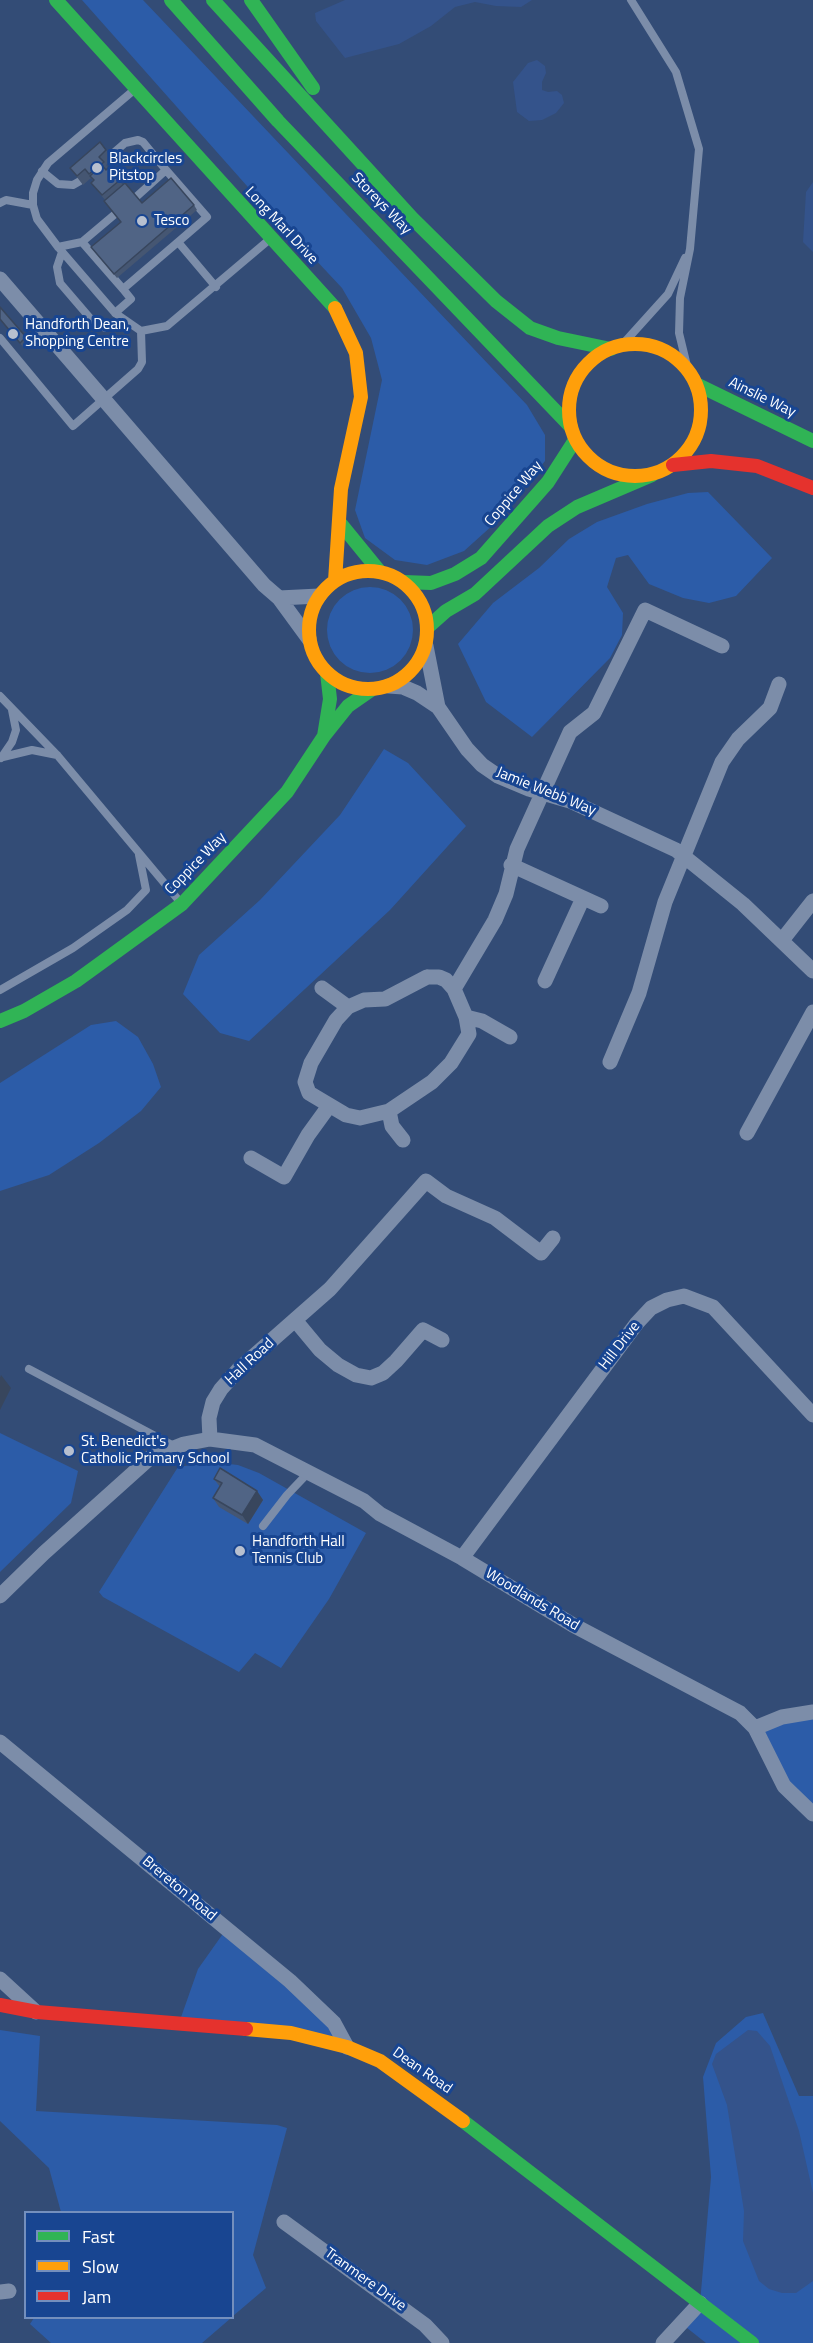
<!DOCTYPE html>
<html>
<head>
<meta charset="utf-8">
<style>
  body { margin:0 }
  #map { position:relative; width:813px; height:2343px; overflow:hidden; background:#334c76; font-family:"Titillium Web",sans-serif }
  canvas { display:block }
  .legend { position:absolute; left:24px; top:2211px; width:210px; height:108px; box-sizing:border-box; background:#184591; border:2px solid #748fbd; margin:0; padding:8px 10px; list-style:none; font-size:18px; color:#fff }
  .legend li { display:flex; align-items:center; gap:12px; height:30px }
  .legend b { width:30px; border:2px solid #748fbd }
</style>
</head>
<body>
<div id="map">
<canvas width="813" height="2343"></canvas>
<ul class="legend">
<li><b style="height:8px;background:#30b455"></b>Fast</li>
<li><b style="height:8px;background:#ff9f0a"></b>Slow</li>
<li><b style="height:8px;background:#e5322d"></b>Jam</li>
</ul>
</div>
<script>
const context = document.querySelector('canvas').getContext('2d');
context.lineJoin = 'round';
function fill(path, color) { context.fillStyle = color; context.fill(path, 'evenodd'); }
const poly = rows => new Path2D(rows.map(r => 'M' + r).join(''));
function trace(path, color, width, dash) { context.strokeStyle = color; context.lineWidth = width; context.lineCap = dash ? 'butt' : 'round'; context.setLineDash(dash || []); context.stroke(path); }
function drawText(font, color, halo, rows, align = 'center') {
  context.font = font + ' "Titillium Web",sans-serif'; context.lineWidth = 6; context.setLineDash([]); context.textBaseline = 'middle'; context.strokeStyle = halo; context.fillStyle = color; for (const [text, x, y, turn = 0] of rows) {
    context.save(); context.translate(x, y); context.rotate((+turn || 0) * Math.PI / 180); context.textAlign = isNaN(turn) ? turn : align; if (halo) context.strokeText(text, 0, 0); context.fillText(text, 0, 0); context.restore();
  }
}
const green = poly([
  [82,0,143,0,527,405,545,435,545,461,494,524,464,551,427,565,395,560,365,538,355,510,382,380,371,338,342,288,255,195],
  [708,492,772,558,736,596,709,603,683,598,649,584,628,555,616,558,607,587,623,613,622,635,610,658,532,737,486,702,458,644,493,603,539,568,569,539,597,522,647,504,688,493],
  '327 630a43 43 0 1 1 86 0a43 43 0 1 1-86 0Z',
  [384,749,408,763,466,826,390,910,249,1041,220,1033,183,994,199,955,260,900,340,815],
  [116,1021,138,1037,153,1064,161,1087,141,1111,99,1143,49,1175,0,1191,0,1083,91,1025],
  [0,1433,78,1471,71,1503,0,1572],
  [211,1462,238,1465,259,1473,366,1533,329,1599,281,1668,255,1653,239,1672,103,1597,99,1592,178,1467],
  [813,1712,813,1814,799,1803,755,1728],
  [227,1928,290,1981,347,2047,179,2023,198,1969],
  [763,2013,799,2096,813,2096,813,2343,706,2343,682,2324,700,2303,711,2177,703,2077,716,2043,746,2017],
  [0,2030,40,2036,36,2111,277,2125,287,2128,253,2255,266,2288,233,2316,232,2212,61,2212,49,2168,0,2121],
  [34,2318,231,2318,202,2343,51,2343,30,2324]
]);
const water = poly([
  [345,0,532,0,521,7,496,6,475,2,455,7,431,26,399,44,345,58,316,21,315,13],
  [537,60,545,66,546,73,542,82,542,90,548,92,557,91,562,95,564,103,556,113,542,120,529,121,517,112,513,82,528,63],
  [813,182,813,252,803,242,806,192],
  [748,2030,757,2031,770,2046,799,2131,813,2193,813,2281,796,2293,782,2293,769,2289,759,2281,743,2241,744,2211,727,2105,712,2064,716,2054]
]);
const lane = poly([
  [631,0,676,72,699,149,690,249,680,298,679,333,688,370],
  [134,90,48,163,37,180,33,193,33,205,37,219,58,247,115,313,141,331,167,326,270,239],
  [110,156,125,143,138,140,143,142,166,170],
  [42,171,58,184,73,185,80,181],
  [136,197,166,170,207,217,178,242,216,287],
  [0,203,6,200,33,205],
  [82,242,123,289,178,242],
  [58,247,82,242,114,215],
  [62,252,57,267,60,283,90,318,105,328,126,322],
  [115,313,131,299,123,289],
  [0,338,73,426,138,369,142,362,141,331],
  [622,345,668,294,685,258],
  [0,696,58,756,181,903],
  [3,757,32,750,57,755],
  [1,758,12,742,16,730,12,710],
  [0,990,73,948,127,910,146,890,139,855],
  [29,1369,174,1446],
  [263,1526,287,1495,307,1474]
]);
const street = poly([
  [0,279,264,585,279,598,309,639],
  [279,598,319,596],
  [426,646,438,707,467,749,482,765,498,776,529,789,570,801,676,850,743,904,813,971],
  [389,686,403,687,417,693,438,707],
  [511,865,601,906],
  [783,939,813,901],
  [427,977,439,977,446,980,454,989,466,1017,469,1034,451,1063,432,1082,389,1111,360,1118,346,1115,309,1093,305,1082,311,1063,336,1020,348,1007,364,1000,385,999,427,977],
  [545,981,583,898],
  [322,988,348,1007],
  [454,989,495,920,506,894,517,849,570,732,594,713,645,610,722,646],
  [466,1017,482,1021,510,1037],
  [610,1062,639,993,665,902,722,762,738,739,770,708,779,684],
  [389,1111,392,1126,403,1140],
  [747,1133,813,1012],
  [251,1158,284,1177,308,1135,329,1106],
  [295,1320,320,1350,338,1365,356,1375,371,1378,383,1373,396,1361,423,1330,442,1340],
  [210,1439,209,1418,213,1402,221,1389,238,1370,330,1289,426,1181,446,1196,495,1218,541,1253,553,1238],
  [462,1558,637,1323,651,1308,667,1300,684,1296,713,1307,813,1415],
  [0,1596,44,1553,151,1457,184,1444,210,1439,255,1445,364,1501,380,1514,462,1558,573,1625,740,1713,755,1728,784,1786,813,1814],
  [755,1728,782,1717,813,1712],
  [0,1742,290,1981,334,2023,347,2047],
  [0,1979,36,2012],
  [284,2222,425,2325,442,2343],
  [0,2292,9,2291],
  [663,2343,700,2303]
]);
const fast = poly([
  [56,0,335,308],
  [171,0,278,121,571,427],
  [213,0,412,218,496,301,530,328,558,338,611,349],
  [251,0,313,88],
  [696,384,813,441],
  [340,523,380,572],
  [404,582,431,583,455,574,481,558,548,482,575,440],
  [428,627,446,611,475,594,548,526,577,507,652,475],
  [324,736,330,699,327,673],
  [0,1021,24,1011,76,981,182,904,287,792,324,736,348,706,371,690],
  [463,2121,752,2343]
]);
const slow = poly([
  [335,308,356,353,361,397,341,489,335,581],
  '569 410a66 66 0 1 1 132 0a66 66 0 1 1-132 0Z',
  '309 630a59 59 0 1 1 118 0a59 59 0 1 1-118 0Z',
  [246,2029,291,2033,347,2047,380,2061,463,2121]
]);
const jam = poly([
  [673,465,711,461,757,466,813,488],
  [0,2005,37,2012,246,2029]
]);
const wall = poly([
  [106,150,113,159,106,165,123,185,142,203,194,205,197,210,117,278,91,247,121,222,104,201,105,200,91,183,93,181,91,178,83,185,70,168],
  [0,307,29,342,23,347,0,320],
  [214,1479,257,1491,263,1500,248,1524,219,1507,213,1498,220,1487]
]);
const shadedWall = poly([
  [1,1375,11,1388,0,1410,0,1378],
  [257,1491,263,1500,248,1524,242,1515]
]);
const building = poly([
  [100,142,106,150,99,157,104,162,89,174,85,169,77,176,70,168,100,142],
  [102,165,106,170,109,167,120,180,102,195,91,183,94,180,90,176,102,165],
  [171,178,194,205,114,274,91,247,121,222,104,201,125,183,142,203,171,178],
  [0,307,26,337,20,343,0,319,0,307],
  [220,1468,257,1491,242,1515,213,1498,222,1483,214,1479,220,1468]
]);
const markers = [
  [97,168,6,"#b8c0cf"],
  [142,221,6,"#b8c0cf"],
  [13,334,6,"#b8c0cf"],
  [69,1451,6,"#b8c0cf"],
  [240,1551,6,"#b8c0cf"]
];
const poiNames = [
  ["Blackcircles",109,159],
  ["Pitstop",109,176],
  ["Tesco",154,221],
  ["Handforth Dean,",25,325],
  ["Shopping Centre",25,342],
  ["St. Benedict's",81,1442],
  ["Catholic Primary School",81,1459],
  ["Handforth Hall",252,1542],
  ["Tennis Club",252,1559]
];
const streetNames = [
  ["Storeys Way",381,204,46],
  ["Long Marl Drive",281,226,47],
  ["Ainslie Way",762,398,26],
  ["Coppice Way",514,494,-50],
  ["Jamie Webb Way",546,792,22],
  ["Coppice Way",196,864,-46],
  ["Hill Drive",620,1346,-52],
  ["Hall Road",250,1362,-43],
  ["Woodlands Road",532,1600,31],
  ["Brereton Road",179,1889,40],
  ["Dean Road",422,2071,35],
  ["Tranmere Drive",365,2280,36]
];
fill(green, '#2c5ca8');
fill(water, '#34538b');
trace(lane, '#7c8da9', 8);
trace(street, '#7c8da9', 15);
trace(fast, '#30b455', 14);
trace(slow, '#ff9f0a', 14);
trace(jam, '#e5322d', 14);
fill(wall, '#455672');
fill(shadedWall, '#38465d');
fill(building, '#506485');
trace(building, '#38465d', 1.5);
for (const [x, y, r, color] of markers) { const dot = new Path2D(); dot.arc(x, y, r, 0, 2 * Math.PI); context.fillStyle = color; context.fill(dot); trace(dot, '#184591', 2); }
drawText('15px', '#fff', '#184591', poiNames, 'left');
drawText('15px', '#fff', '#184591', streetNames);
</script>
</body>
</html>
